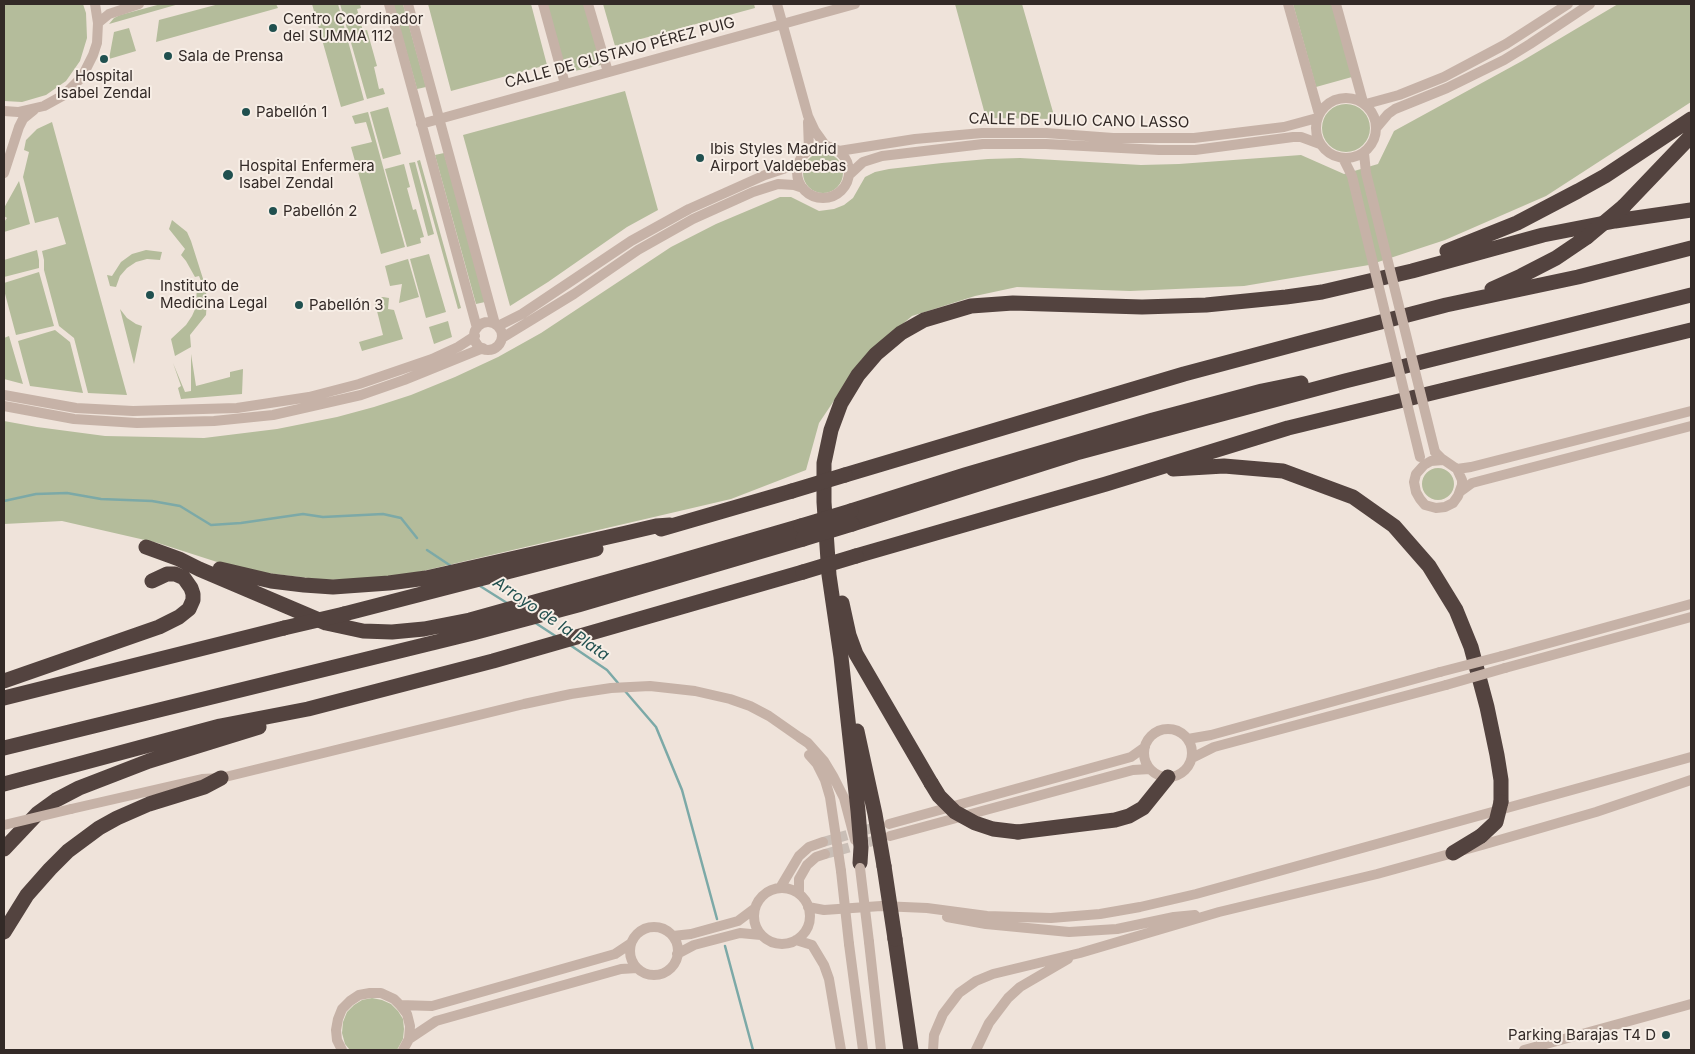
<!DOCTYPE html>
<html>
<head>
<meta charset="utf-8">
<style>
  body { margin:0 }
  #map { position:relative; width:1695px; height:1054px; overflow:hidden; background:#efe3da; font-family:Inter,sans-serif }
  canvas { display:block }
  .frame { position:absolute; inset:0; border:5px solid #332a27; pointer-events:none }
</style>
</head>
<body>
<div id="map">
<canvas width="1695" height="1054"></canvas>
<div class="frame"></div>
</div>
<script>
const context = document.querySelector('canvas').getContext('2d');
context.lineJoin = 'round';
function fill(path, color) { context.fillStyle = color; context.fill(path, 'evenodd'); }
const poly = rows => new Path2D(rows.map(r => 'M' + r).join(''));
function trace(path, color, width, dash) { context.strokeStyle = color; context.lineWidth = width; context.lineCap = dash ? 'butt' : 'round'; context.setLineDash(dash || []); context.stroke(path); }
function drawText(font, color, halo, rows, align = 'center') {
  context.font = font + ' Inter,sans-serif'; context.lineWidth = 4; context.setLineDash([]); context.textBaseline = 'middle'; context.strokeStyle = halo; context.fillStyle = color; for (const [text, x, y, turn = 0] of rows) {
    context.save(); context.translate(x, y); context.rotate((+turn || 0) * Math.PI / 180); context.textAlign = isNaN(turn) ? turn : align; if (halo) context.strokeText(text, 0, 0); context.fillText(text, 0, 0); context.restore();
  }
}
const green = poly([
  [4,4,83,4,86,13,87,38,80,61,66,81,46,95,22,102,4,101],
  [161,4,179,4,109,24,114,18,120,15],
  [219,4,276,4,278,8,156,42,159,20],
  [312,4,338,4,364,100,341,107],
  [340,4,360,4,361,8,357,9,363,31,367,30,377,66,374,67,379,89,383,88,385,94,367,99],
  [393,4,403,4,426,87,417,89],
  [428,4,531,4,547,65,451,91],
  [547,4,586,4,601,65,566,73],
  [603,4,754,4,755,8,615,46],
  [955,4,1022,4,1055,119,986,118],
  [1293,4,1332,4,1352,77,1316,87],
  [1618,4,1691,4,1691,102,1546,196,1445,240,1369,265,1244,286,1130,291,1017,287,975,296,912,316,862,359,819,423,806,470,731,499,397,577,325,580,242,570,158,543,62,521,4,524,4,421,37,427,105,436,204,438,277,429,337,417,374,407,411,395,455,377,498,357,541,333,671,247,716,224,780,197,791,197,819,211,834,209,844,205,853,198,865,177,875,172,889,169,942,163,988,159,1020,158,1141,165,1179,164,1301,155,1344,174,1378,164,1394,131,1522,61],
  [129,28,136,51,109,59,114,32],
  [625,91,658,210,627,227,548,282,510,306,463,135],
  '1322 128a24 24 0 1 1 48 0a24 24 0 1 1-48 0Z',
  [388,107,401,154,383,159,370,112],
  [368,112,405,247,381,254,351,147,372,142,366,122,355,124,352,116],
  [52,122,127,395,88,393,74,338,59,326,44,270,44,260,42,251,66,244,58,217,35,223,23,177,29,152,24,150,26,140,37,129],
  '803 173a20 20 0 1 1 40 0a20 20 0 1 1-40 0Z',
  [444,153,485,302,476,304,435,155],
  [420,160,461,308,458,309,417,161],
  [415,162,434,234,428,236,409,163],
  [404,164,410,187,407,188,413,210,416,209,424,237,420,238,421,243,407,247,385,169],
  [19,181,30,224,4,232,4,222,7,218,4,216,4,208],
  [172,220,187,232,191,241,205,285,207,300,206,315,190,335,191,347,175,356,171,339,186,325,192,316,196,307,197,283,201,281,199,276,195,277,186,261,181,255,185,249,169,229],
  [37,250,39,260,39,268,4,277,4,260],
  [146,250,162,252,160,260,147,259,136,262,127,268,120,276,116,287,110,286,107,275,112,276,121,262,132,254],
  [429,254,446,312,426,318,410,259],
  [408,259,419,297,399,303,402,284,390,286,385,266],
  [39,272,54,326,16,335,4,290,4,283],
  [383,297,389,298,388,309,394,310,403,339,362,351,359,342,383,335,374,299],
  [120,309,127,318,136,324,142,326,134,364],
  [448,321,452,337,434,344,429,327],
  [55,330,70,342,83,393,30,386,18,341],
  [9,336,23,384,4,379,4,338],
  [191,354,196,386,230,377,230,372,243,369,242,394,181,399,178,388,181,386,173,363,185,392,191,391],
  '1422 484a16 16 0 1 1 32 0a16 16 0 1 1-32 0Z',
  [372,998,382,1000,391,1004,398,1011,403,1019,404,1029,403,1039,397,1050,350,1050,345,1044,342,1033,343,1022,347,1012,354,1005,362,1000]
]);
const stream = poly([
  [4,501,36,494,67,493,101,499,152,501,180,506,211,525,241,523,303,514,323,517,383,514,401,518,417,538],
  [427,550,451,566],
  [480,586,507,603],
  [534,622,557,637],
  [570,645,607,670,618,683],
  [625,691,656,727,682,790,717,919],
  [725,946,753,1050]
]);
const minorTunnel = poly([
  [823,842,883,825],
  [825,854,884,838]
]);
const minor = poly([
  [389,4,477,328],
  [408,4,495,324],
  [543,4,565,84],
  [588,4,608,72],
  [777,4,808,116,815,131,825,145],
  [1288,4,1319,114],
  [1336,4,1363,102],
  [98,23,109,14,139,4],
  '1316 128a30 30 0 1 1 60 0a30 30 0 1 1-60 0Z',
  [1366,104,1399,95,1444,77,1506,44,1568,4],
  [4,111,18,112,44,106,64,95,82,77,93,55,97,43,98,23,95,4],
  [808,122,809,150],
  [421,124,855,4],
  [1377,127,1388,114,1395,109,1447,88,1504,60,1530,44,1590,4],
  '797 172a26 26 0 1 1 52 0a26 26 0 1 1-52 0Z',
  [839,151,915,139,982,133,1046,133,1113,138,1194,138,1284,127,1317,118],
  [1364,153,1366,173,1371,193],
  [1343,158,1352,176,1357,197],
  [4,173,19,127,23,119,34,110],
  [849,175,863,162,882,156,983,144,1046,144,1159,150,1195,150,1293,137,1301,137,1320,144],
  '474 336a14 14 0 1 1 28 0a14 14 0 1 1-28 0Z',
  [498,326,522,314,631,241,689,209,765,175,798,164],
  [502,338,574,294,638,250,693,219,753,192,778,184,794,185,803,188],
  [4,395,76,408,133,411,237,408,309,397,359,384,432,359,458,347,475,336],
  [4,406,74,419,137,423,214,421,273,415,361,395,404,380,483,348],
  [1435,452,1441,458,1457,469,1462,480,1462,485,1458,496,1453,503,1445,507,1436,508,1425,505,1420,499,1416,492,1414,482,1416,474,1424,465,1431,461,1443,460],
  [1457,469,1471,467,1691,411],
  [1461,491,1472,483,1691,426],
  [1502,656,1691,604],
  [1505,668,1691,617],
  '1144 753a24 24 0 1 1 48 0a24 24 0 1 1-48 0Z',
  [1188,739,1211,735,1440,672],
  [809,755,817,764,825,780,830,797,841,871],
  [1192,758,1214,747,1446,685],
  [71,809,202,779,221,778,524,704,571,694,611,688,650,686,695,691,730,699,750,706,769,716,799,737,808,743,824,761,833,776,844,798,855,840],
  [889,824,1131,757,1145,747],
  [890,836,1133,770,1150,769],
  [780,888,799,856,809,847,823,842],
  '754 916a28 28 0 1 1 56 0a28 28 0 1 1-56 0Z',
  [799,894,799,879,807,865,816,857,825,854],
  [808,907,824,910,881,906,927,908,987,916,1051,918,1100,914,1140,907,1196,894,1691,757],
  [947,917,986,924,1069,932,1117,929,1174,917,1195,915],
  '630 951a24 24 0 1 1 48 0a24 24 0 1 1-48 0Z',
  [673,936,691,934,738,921,754,909],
  [796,940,812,945,824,965,829,979,841,1050],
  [869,942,881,1050],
  [849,944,863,1050],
  [677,954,694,945,740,933,761,935],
  [400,1005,432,1006,615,954,630,944],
  [409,1039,436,1021,621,969,637,968],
  [342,1050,337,1040,336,1030,338,1019,342,1009,350,1001,359,995,370,993,381,993,394,999,400,1005,407,1014,410,1026,409,1039,403,1050],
  [933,1050,934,1035,943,1014,959,993,976,981,993,974,1080,953,1219,912,1377,874,1482,845,1596,812,1691,780],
  [976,1050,989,1023,1008,998,1020,987,1068,959],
  [1524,1050,1691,1004]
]);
const highway = poly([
  [1624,206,1691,136],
  [1447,251,1517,223,1578,191,1605,176,1691,119],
  [1492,289,1521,276,1556,258,1587,237],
  [1173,469,1224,466,1283,471,1353,497,1394,526,1429,566,1456,610,1471,647,1487,707,1497,755,1501,780,1501,802],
  [845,475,1184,374,1304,342,1446,305,1578,277,1691,248],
  [851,511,965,475,1153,420,1262,391,1301,383],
  [852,524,1076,453,1345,381,1691,295],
  [661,529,792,491],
  [146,547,179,559,199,569,326,623,363,631,392,632,424,629,470,620,653,569,801,526],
  [856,556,1106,484,1288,428,1691,330],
  [220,569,271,581,304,585,333,587,389,583,426,578,626,533,656,526,670,525],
  [842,603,849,635,856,654,931,783],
  [344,614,596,549],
  [4,681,159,627,179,617,189,609,193,600,193,594,191,588,184,578,175,574,167,574,152,581],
  [4,698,284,628],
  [857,731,875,814,884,866],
  [4,748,473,633,578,605,803,539],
  [4,784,220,726,308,709,493,661,803,572],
  [1018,832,1115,820,1129,816,1143,808,1168,777],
  [4,849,38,813,56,800,79,788,149,761,259,727],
  [1453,853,1481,836],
  [860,863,861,847,858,811,841,657,829,575,824,502,824,463,831,430,841,403,858,375,876,354,901,333,924,320,971,306,1013,303,1142,307,1206,305,1286,297,1322,292,1412,271,1543,235,1615,221,1691,210],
  [4,932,27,895,50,869,68,851,99,828,117,818,149,804,204,787,221,778],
  [895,939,911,1050]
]);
const minorBridge = poly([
  [1371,193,1435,452],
  [1357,197,1420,457],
  [1440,672,1502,656],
  [1446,685,1505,668],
  [4,825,71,809],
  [860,868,869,942],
  [841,871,849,944]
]);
const highwayBridge = poly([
  [1587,237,1624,206],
  [792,491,845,475],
  [801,526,851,511],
  [803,539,852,524],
  [803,572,856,556],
  [284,628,344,614],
  [931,783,939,796,955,812,975,823,993,829,1018,832],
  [1481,836,1496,822,1501,802],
  [884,866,895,939]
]);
const markers = [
  [273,28,5,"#20504f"],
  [168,56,5,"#20504f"],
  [104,59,5,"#20504f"],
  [246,112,5,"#20504f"],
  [700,158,5,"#20504f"],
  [228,175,6,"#20504f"],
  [273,211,5,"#20504f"],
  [150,295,5,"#20504f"],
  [299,305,5,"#20504f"],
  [1666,1035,5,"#20504f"]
];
const poiNames = [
  ["Centro Coordinador",283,19],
  ["del SUMMA 112",283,36],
  ["Sala de Prensa",178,56],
  ["Hospital",104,76,"center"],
  ["Isabel Zendal",104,93,"center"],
  ["Pabellón 1",256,112],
  ["Ibis Styles Madrid",710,149],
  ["Airport Valdebebas",710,166],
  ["Hospital Enfermera",239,166],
  ["Isabel Zendal",239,183],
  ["Pabellón 2",283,211],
  ["Instituto de",160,286],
  ["Medicina Legal",160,303],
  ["Pabellón 3",309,305],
  ["Parking Barajas T4 D",1656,1035,"right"]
];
const streetNames = [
  ["CALLE DE GUSTAVO PÉREZ PUIG",620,53,-15],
  ["CALLE DE JULIO CANO LASSO",1079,121,1]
];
const waterNames = [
  ["Arroyo de la Plata",551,619,34]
];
fill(green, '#b4bc9b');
trace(stream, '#7ca9a7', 2.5);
trace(minorTunnel, '#c9beb6', 10, [10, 5]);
trace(minor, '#c6b2a7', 10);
trace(highway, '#53433f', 15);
trace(minorBridge, '#c6b2a7', 10);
trace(highwayBridge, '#53433f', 15);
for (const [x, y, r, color] of markers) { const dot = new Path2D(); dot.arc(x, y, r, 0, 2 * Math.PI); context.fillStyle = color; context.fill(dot); trace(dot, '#f7eee6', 2); }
drawText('15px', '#332a27', '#f7eee6', poiNames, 'left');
drawText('15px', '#332a27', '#f7eee6', streetNames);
drawText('italic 16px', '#20504f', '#f7eee6', waterNames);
</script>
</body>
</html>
